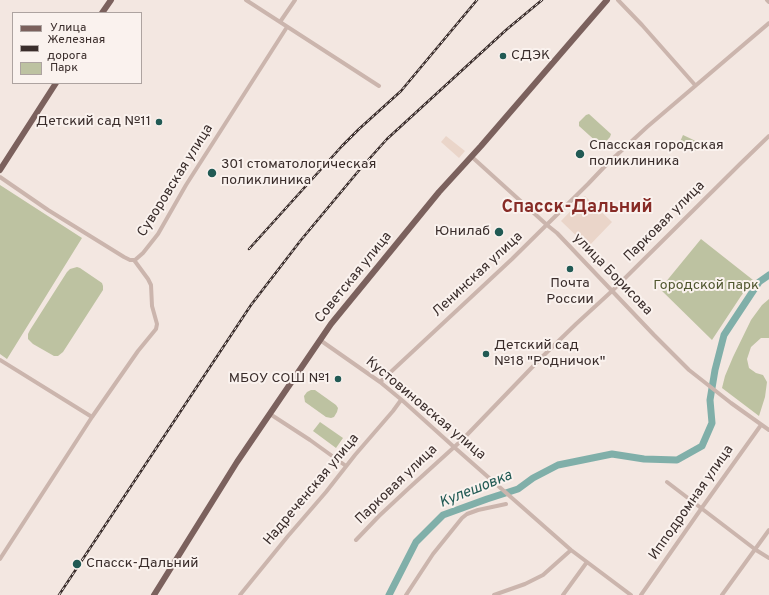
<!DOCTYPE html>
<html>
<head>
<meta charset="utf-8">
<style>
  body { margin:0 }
  #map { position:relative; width:769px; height:595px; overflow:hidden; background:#f3e7e1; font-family:Overpass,sans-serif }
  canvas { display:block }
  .legend { position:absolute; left:12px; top:12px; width:130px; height:72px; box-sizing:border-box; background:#faf2ee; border:1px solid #ada3a0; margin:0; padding:5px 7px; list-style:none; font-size:12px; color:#3a2d2b }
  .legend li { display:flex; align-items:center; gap:8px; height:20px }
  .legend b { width:20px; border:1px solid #ada3a0 }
</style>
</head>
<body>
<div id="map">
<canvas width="769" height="595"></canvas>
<ul class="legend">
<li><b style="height:5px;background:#7b615d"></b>Улица</li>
<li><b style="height:5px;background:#3a2d2b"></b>Железная дорога</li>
<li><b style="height:11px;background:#bdc2a1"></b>Парк</li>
</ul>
</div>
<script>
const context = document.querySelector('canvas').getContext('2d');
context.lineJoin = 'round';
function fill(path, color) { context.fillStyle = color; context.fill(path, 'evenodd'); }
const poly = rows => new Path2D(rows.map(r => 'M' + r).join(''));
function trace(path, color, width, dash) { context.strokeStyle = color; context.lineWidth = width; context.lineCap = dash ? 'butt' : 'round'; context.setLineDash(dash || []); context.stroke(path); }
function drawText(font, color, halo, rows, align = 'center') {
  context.font = font + ' Overpass,sans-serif'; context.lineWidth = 4; context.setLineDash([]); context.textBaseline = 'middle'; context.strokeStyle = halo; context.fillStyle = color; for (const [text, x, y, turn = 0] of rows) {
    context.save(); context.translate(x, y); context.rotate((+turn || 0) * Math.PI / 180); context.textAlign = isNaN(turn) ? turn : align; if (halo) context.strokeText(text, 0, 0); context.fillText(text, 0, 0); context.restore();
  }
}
const green = poly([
  [589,114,611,134,610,137,603,145,599,144,579,126,579,122,586,115],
  [683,135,700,143,696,151,679,144],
  [0,185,82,238,7,359,0,354],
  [701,239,753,280,741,296,712,340,660,289],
  [77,267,80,268,102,283,103,286,103,290,63,352,58,356,54,356,33,344,28,339,28,334,30,330,67,272,70,269],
  [769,299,769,338,761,338,751,347,747,359,749,368,756,373,763,375,767,382,765,397,759,416,722,388,725,376,733,357,751,320,762,305],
  [311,390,315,390,336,405,338,408,337,412,334,417,331,418,326,417,305,402,304,396,307,392],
  [320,422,343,438,336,448,313,431]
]);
const plaza = poly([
  [446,136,465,151,459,158,441,142],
  [585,196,612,222,588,247,561,221]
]);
const river = poly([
  [389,595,416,542,443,515,487,499,518,489,533,478,558,465,612,454,644,459,677,460,702,446,712,423,710,400,715,370,724,335,759,282,769,275]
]);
const street = poly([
  [246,0,379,86],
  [618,0,642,25,695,85],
  [767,0,769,2],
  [280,22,295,0],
  [472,157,547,225,557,233,654,335,689,370,731,403,769,430],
  [0,177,48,210,124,257,130,260,135,260,143,253,158,234,186,185,287,27],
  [320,340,380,382,403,401,454,447,571,550,631,595],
  [0,360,92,417],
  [380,382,512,259,588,184,607,164,647,127,769,23],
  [270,414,310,440,346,466],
  [667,482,756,550,769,558],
  [356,540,379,516,409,488,462,440,542,357,576,324,612,291,740,164,769,136],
  [0,559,92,417,138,351,156,329,157,324,152,306,151,285,148,279,134,260],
  [240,595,288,536,326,492,355,455,393,411,401,400],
  [406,595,433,554,462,518,467,514,478,510,506,504],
  [494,595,525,584,543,575,571,550],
  [563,595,587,562],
  [641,595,701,509,761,425],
  [722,595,769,530]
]);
const primary = poly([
  [102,13,111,0],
  [0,170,56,83],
  [154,595,237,462,331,324,439,192,481,146,607,0]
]);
const rail = poly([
  [249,249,342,146,359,129,401,91,477,0],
  [59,595,251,305,301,240,361,168,387,139,506,30,542,0]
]);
const markers = [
  [503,56,4,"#215a54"],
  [159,122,4,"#215a54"],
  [580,154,5,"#215a54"],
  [212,173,5,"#215a54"],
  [499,232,5,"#215a54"],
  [570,269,4,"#215a54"],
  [486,354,4,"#215a54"],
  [338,379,4,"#215a54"],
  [77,564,5,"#215a54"]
];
const poiNames = [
  ["СДЭК",511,56],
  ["Детский сад №11",151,122,"right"],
  ["Спасская городская",589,146],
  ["поликлиника",589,162],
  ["301 стоматологическая",221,165],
  ["поликлиника",221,181],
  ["Юнилаб",490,232,"right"],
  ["Почта",570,284,"center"],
  ["России",570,300,"center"],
  ["Детский сад",494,346],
  ["№18 \"Родничок\"",494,362],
  ["МБОУ СОШ №1",330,379,"right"],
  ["Спасск-Дальний",86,564]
];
const streetNames = [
  ["Суворовская улица",176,181,-58],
  ["Парковая улица",665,222,-45],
  ["Ленинская улица",478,275,-43],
  ["улица Борисова",612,275,46],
  ["Советская улица",354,278,-51],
  ["Кустовиновская улица",425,409,40],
  ["Парковая улица",397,485,-44],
  ["Надреченская улица",312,490,-50],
  ["Ипподромная улица",692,503,-55]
];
const parkNames = [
  ["Городской парк",706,286]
];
const waterNames = [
  ["Кулешовка",476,490,-22]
];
const districtNames = [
  ["Спасск-Дальний",577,208]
];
fill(green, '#bdc2a1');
fill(plaza, '#ead5c9');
trace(river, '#80afa9', 7);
trace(street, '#cbb5ad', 4);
trace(primary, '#7b615d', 6);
trace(rail, '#3a2d2b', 2.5);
trace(rail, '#faf2ee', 1, [3]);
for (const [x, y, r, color] of markers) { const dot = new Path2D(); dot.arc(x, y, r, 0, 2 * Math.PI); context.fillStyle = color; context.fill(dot); trace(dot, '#faf2ee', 1.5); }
drawText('14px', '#3a2d2b', '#faf2ee', poiNames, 'left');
drawText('14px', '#3a2d2b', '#faf2ee', streetNames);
drawText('14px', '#50572f', '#faf2ee', parkNames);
drawText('italic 15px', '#215a54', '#faf2ee', waterNames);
drawText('bold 18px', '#872b26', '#faf2ee', districtNames);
</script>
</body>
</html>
